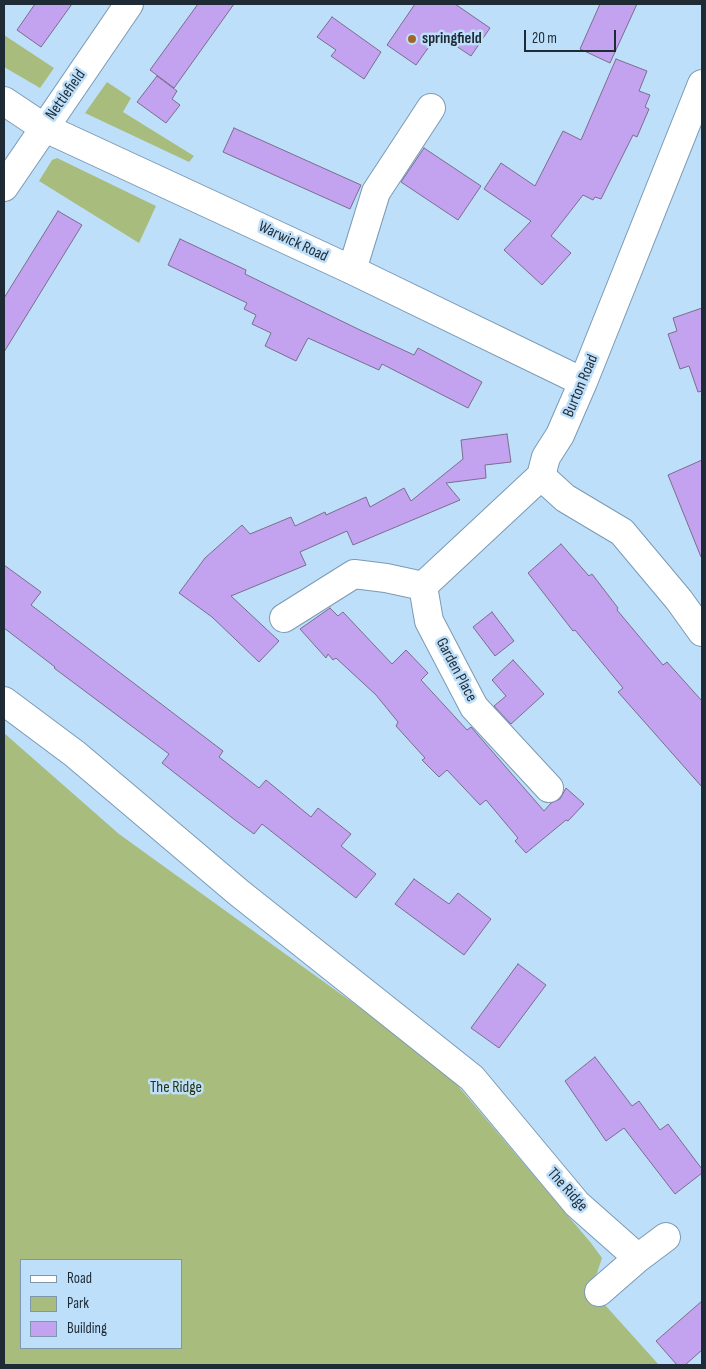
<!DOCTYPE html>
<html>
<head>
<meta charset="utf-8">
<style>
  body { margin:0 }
  #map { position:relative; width:706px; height:1369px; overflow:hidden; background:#bedffa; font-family:"Sofia Sans Condensed",sans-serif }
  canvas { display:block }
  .frame { position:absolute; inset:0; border:5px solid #1e2b35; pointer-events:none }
  .legend { position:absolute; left:20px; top:1259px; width:162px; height:90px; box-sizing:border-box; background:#bedffa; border:1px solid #7e97ab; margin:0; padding:6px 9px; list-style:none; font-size:15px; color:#1e2b35 }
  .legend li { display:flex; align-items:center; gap:10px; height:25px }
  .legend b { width:25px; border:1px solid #7e97ab }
  .scale { position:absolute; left:524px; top:30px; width:92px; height:22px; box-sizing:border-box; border:2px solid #1e2b35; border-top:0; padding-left:6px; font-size:15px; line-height:18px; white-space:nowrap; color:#1e2b35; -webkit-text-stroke:4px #bedffa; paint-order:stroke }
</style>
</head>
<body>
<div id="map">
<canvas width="706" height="1369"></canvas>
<div class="frame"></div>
<ul class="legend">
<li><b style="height:6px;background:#fff"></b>Road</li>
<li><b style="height:14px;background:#a8bd7d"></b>Park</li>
<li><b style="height:14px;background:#c3a2f0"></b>Building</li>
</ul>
<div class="scale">20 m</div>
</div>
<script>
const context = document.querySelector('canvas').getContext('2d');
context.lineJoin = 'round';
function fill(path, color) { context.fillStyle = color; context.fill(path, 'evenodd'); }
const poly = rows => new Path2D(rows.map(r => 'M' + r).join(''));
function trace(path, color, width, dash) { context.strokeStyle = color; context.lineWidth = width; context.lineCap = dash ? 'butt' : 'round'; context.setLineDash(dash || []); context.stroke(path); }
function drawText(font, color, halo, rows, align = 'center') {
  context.font = font + ' "Sofia Sans Condensed",sans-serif'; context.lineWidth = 5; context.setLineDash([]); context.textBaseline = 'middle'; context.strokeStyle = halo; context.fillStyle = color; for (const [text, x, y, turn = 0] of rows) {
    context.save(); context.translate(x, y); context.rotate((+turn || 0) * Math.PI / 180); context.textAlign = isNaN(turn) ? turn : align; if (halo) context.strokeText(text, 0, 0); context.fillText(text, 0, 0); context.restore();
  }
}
const green = poly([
  [4,35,54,68,40,88,4,67],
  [107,82,131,98,123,112,194,156,189,162,85,113],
  [57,158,156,206,139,243,39,181,52,160],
  [4,733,119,834,442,1067,591,1243,602,1258,597,1273,588,1286,659,1365,4,1365],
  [21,1260,181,1260,181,1348,21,1348]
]);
const building = poly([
  [35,4,72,4,41,47,17,30,35,4],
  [198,4,234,4,174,88,150,70,198,4],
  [415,4,455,4,490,28,471,56,438,34,416,65,387,45,415,4],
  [600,4,637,4,610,63,580,49,600,4],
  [332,17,381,52,364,79,331,56,336,50,317,37,332,17],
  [616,59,647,71,639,91,650,95,645,107,649,109,637,137,633,135,601,199,595,197,593,200,583,195,551,236,571,253,542,285,504,250,531,221,484,189,501,163,535,186,563,131,581,140,616,59],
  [157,76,177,91,172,99,180,105,166,123,137,102,157,76],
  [234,128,361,185,350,209,223,152,234,128],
  [424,148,481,186,458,220,401,182,424,148],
  [58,211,82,225,4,352,4,298,58,211],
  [180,239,246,270,245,274,360,330,414,355,418,348,482,382,468,408,382,364,379,370,308,338,296,361,265,346,271,333,252,324,256,315,244,309,247,303,168,265,180,239],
  [702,308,702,391,698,392,689,366,680,369,668,334,677,331,673,318,702,308],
  [507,434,511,462,485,465,486,478,446,483,460,500,353,545,347,531,300,552,306,565,231,596,279,641,259,662,212,617,179,593,205,558,242,525,250,534,291,517,295,526,325,512,326,515,366,497,370,507,404,488,411,501,463,459,461,440,507,434],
  [702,460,702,557,701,557,668,475,702,460],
  [561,544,589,576,592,574,618,608,617,610,663,665,667,662,702,701,702,787,618,692,623,688,575,630,573,631,528,573,561,544],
  [4,565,41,592,31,605,223,751,219,757,259,788,266,780,311,817,318,808,351,834,341,846,376,874,356,898,262,824,254,834,235,820,162,763,169,754,54,668,55,667,4,628,4,565],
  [330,608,338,616,343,612,392,664,406,650,428,673,421,680,467,730,471,727,544,811,551,803,560,799,566,788,584,804,568,821,566,820,526,853,515,841,518,838,486,800,480,805,447,770,439,777,422,760,425,758,396,726,398,722,376,695,336,658,333,660,328,654,326,658,300,629,330,608],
  [492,612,514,641,495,656,473,627,492,612],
  [513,660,544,694,511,724,494,706,506,696,492,680,513,660],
  [414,879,449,904,458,893,491,919,464,955,395,904,414,879],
  [518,964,546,985,499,1048,471,1028,518,964],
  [595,1057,632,1106,639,1101,660,1130,668,1124,702,1169,702,1173,675,1194,624,1128,606,1141,565,1081,595,1057],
  [702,1301,702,1350,685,1365,677,1365,656,1341,702,1301]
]);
const minor = poly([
  [702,84,583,382,560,435,546,457,541,476,565,498,622,532,679,600,702,632],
  [4,101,43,127,352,270,583,382],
  [4,187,129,4],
  [352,270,376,192,431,108],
  [423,586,541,476],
  [284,618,354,574,386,578,423,586,429,621,474,707,549,788],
  [4,701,75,754,238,892,472,1078,577,1204,638,1258,599,1292],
  [638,1258,666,1237]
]);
const markers = [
  [412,39,5,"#a16527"]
];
const poiNames = [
  ["springfield",422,39]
];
const streetNames = [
  ["Nettlefield",66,95,-55],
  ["Warwick Road",293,242,25],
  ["Burton Road",581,386,-67],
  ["Garden Place",456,670,62],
  ["The Ridge",567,1190,48]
];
const parkNames = [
  ["The Ridge",176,1088]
];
fill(green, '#a8bd7d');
fill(building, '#c3a2f0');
trace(building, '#7a6d8d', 1);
trace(minor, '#7b9ab4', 30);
trace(minor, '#fff', 28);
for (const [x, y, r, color] of markers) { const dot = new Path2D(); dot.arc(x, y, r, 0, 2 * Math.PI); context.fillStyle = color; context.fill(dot); trace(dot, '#bedffa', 2); }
drawText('bold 16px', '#1e2b35', '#bedffa', poiNames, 'left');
drawText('16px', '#1e2b35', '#bedffa', streetNames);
drawText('16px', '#293410', '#bedffa', parkNames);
</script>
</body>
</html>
